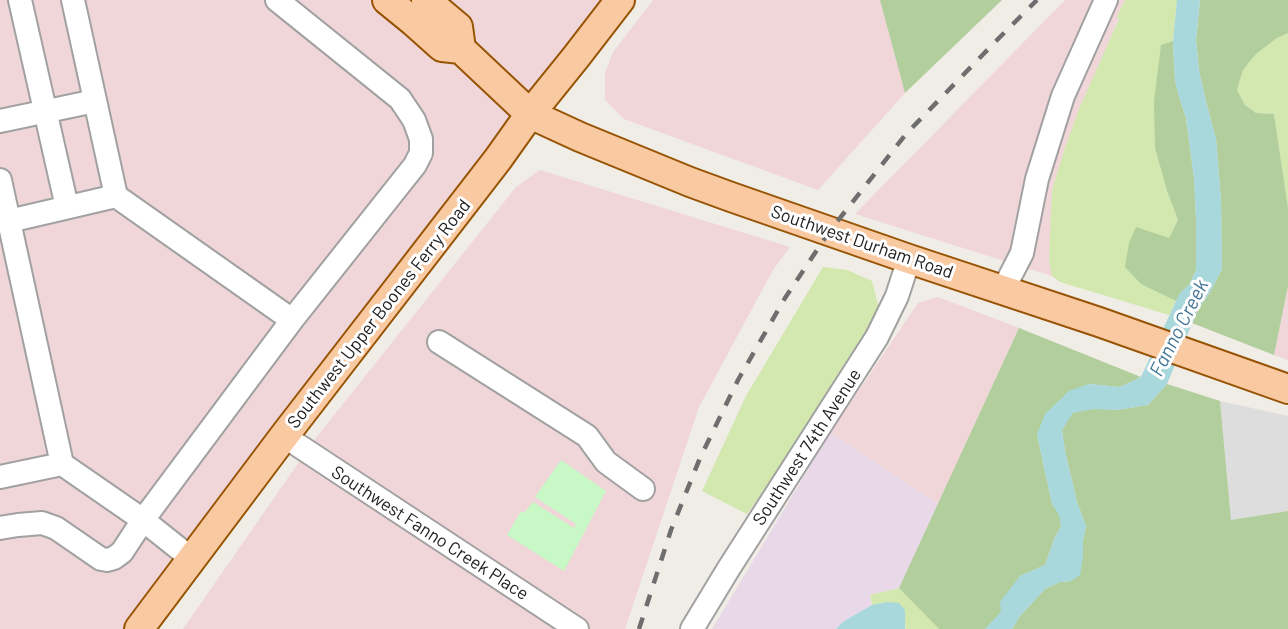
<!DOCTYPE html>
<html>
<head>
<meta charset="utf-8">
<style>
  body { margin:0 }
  canvas { display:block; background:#f0ece6 }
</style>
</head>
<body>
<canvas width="1288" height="629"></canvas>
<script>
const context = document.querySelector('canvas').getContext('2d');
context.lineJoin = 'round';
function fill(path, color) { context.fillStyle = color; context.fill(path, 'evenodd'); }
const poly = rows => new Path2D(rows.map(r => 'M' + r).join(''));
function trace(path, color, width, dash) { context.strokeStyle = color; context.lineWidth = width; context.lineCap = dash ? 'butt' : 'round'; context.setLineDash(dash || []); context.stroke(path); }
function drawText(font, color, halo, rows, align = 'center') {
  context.font = font + ' Barlow,sans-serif'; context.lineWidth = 6; context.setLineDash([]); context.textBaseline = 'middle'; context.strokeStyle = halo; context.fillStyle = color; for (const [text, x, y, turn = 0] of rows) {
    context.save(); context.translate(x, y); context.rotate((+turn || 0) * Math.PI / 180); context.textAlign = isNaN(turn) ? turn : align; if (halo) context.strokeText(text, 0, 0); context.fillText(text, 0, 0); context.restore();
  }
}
const residential = poly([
  [1220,401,1288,416,1288,511,1231,521]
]);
const commercial = poly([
  [0,0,602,0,134,629,0,629],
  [653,0,880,0,905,93,818,190,624,119,605,100,605,73,613,52],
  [1065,0,1125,0,1117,17,1119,18,1080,109,1066,145,1052,190,1049,260,1052,276,855,214],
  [540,170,790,247,773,270,699,407,625,629,183,629,315,439,516,187],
  [1288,286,1288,360,1274,355],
  [938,297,1019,328,938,504,830,433,918,303]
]);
const industrial = poly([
  [830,433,938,504,899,588,870,595,872,605,844,621,836,629,712,629]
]);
const grass = poly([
  [1125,0,1177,0,1173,41,1161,45,1155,148,1167,191,1178,220,1169,238,1141,284,1176,301,1169,315,1060,282,1052,276,1049,260,1052,190,1066,145,1079,109,1119,19,1117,17],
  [1288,33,1288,208,1274,114,1256,113,1245,105,1237,90,1243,70,1256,54,1277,38],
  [823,267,847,270,872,281,879,308,846,374,747,514,702,491,746,396],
  [899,588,939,629,905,629,906,627,887,602,872,605,870,595]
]);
const forest = poly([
  [880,0,1002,0,905,93],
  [1200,0,1288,0,1288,33,1277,38,1256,54,1243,70,1237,90,1245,105,1256,113,1274,114,1288,208,1288,286,1274,355,1192,323,1198,309,1209,294,1222,269,1221,200,1216,139,1205,98,1199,70,1196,40],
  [1173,41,1175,81,1180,100,1186,118,1194,178,1196,217,1196,270,1189,285,1181,292,1176,301,1141,284,1125,267,1129,243,1136,227,1169,238,1178,220,1167,191,1155,148,1154,101,1161,45],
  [1019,328,1141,377,1120,387,1089,384,1037,434,1052,504,1060,515,1061,527,1055,537,1045,565,1020,576,1002,612,985,629,939,629,899,588],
  [1167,384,1220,401,1231,520,1288,511,1288,629,1012,629,1020,616,1045,589,1060,582,1071,581,1083,557,1083,540,1086,526,1077,502,1065,451,1062,430,1072,413,1094,408,1117,410,1148,405]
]);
const park = poly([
  [561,460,606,491,564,571,507,535,521,511,524,513,533,502,574,528,576,524,535,497]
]);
const water = poly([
  [1177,0,1200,0,1196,40,1199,70,1205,98,1216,139,1221,200,1222,269,1209,294,1198,309,1167,384,1148,405,1117,410,1094,409,1073,413,1062,430,1065,451,1077,502,1086,526,1083,540,1083,557,1080,575,1071,581,1060,582,1045,589,1020,616,1012,629,985,629,1001,612,1000,602,1020,576,1045,565,1055,537,1061,527,1059,515,1052,504,1037,434,1045,414,1069,391,1089,384,1120,387,1141,377,1176,301,1181,292,1189,285,1196,270,1196,217,1194,178,1186,118,1180,100,1175,81,1173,41],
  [887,602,899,603,905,610,905,629,836,629,844,621,872,605]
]);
const minor = poly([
  [20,0,67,207],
  [73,0,116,196,292,320],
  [0,121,95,101],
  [0,180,62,464,143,520,192,559],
  [0,219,9,221,116,196],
  [1003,290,1022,253,1037,179,1063,96,1106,0],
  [439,342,587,436,606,462,643,489],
  [284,436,577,629],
  [0,477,62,464],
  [0,528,18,525,42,523,56,528,101,559,107,560,114,558,122,552,143,520,292,320,415,165,421,153,421,139,414,120,400,99,277,0],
  [692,629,729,568,877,337,897,296,909,259]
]);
const major = poly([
  [387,0,414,22,442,47,461,49,530,114,580,137,690,182,731,197,909,259,1099,322,1288,389],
  [426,0,458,27,461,49],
  [139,629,284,436,498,159,530,114,576,57,620,0]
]);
const rail = poly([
  [639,629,671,530,700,458,738,380,785,298,829,232,906,134,997,40,1037,0]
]);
const streetNames = [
  ["Southwest Durham Road",862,242,19],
  ["Southwest Upper Boones Ferry Road",379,314,-52],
  ["Southwest 74th Avenue",807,447,-57],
  ["Southwest Fanno Creek Place",430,533,33]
];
const waterNames = [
  ["Fanno Creek",1179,328,-63]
];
fill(residential, '#dedddd');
fill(commercial, '#f0d6d9');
fill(industrial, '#e9d9e8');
fill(grass, '#d2e8ae');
fill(forest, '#b1ce9c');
fill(park, '#c8f8c5');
fill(water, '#a8d7dc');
trace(minor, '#a1a1a1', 26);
trace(major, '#975404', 32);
trace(minor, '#fff', 22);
trace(major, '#f9c9a2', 28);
trace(rail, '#6e6e6e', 4.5, [12, 12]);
drawText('18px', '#202020', '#fff', streetNames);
drawText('italic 20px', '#457896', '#fff', waterNames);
</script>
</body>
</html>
